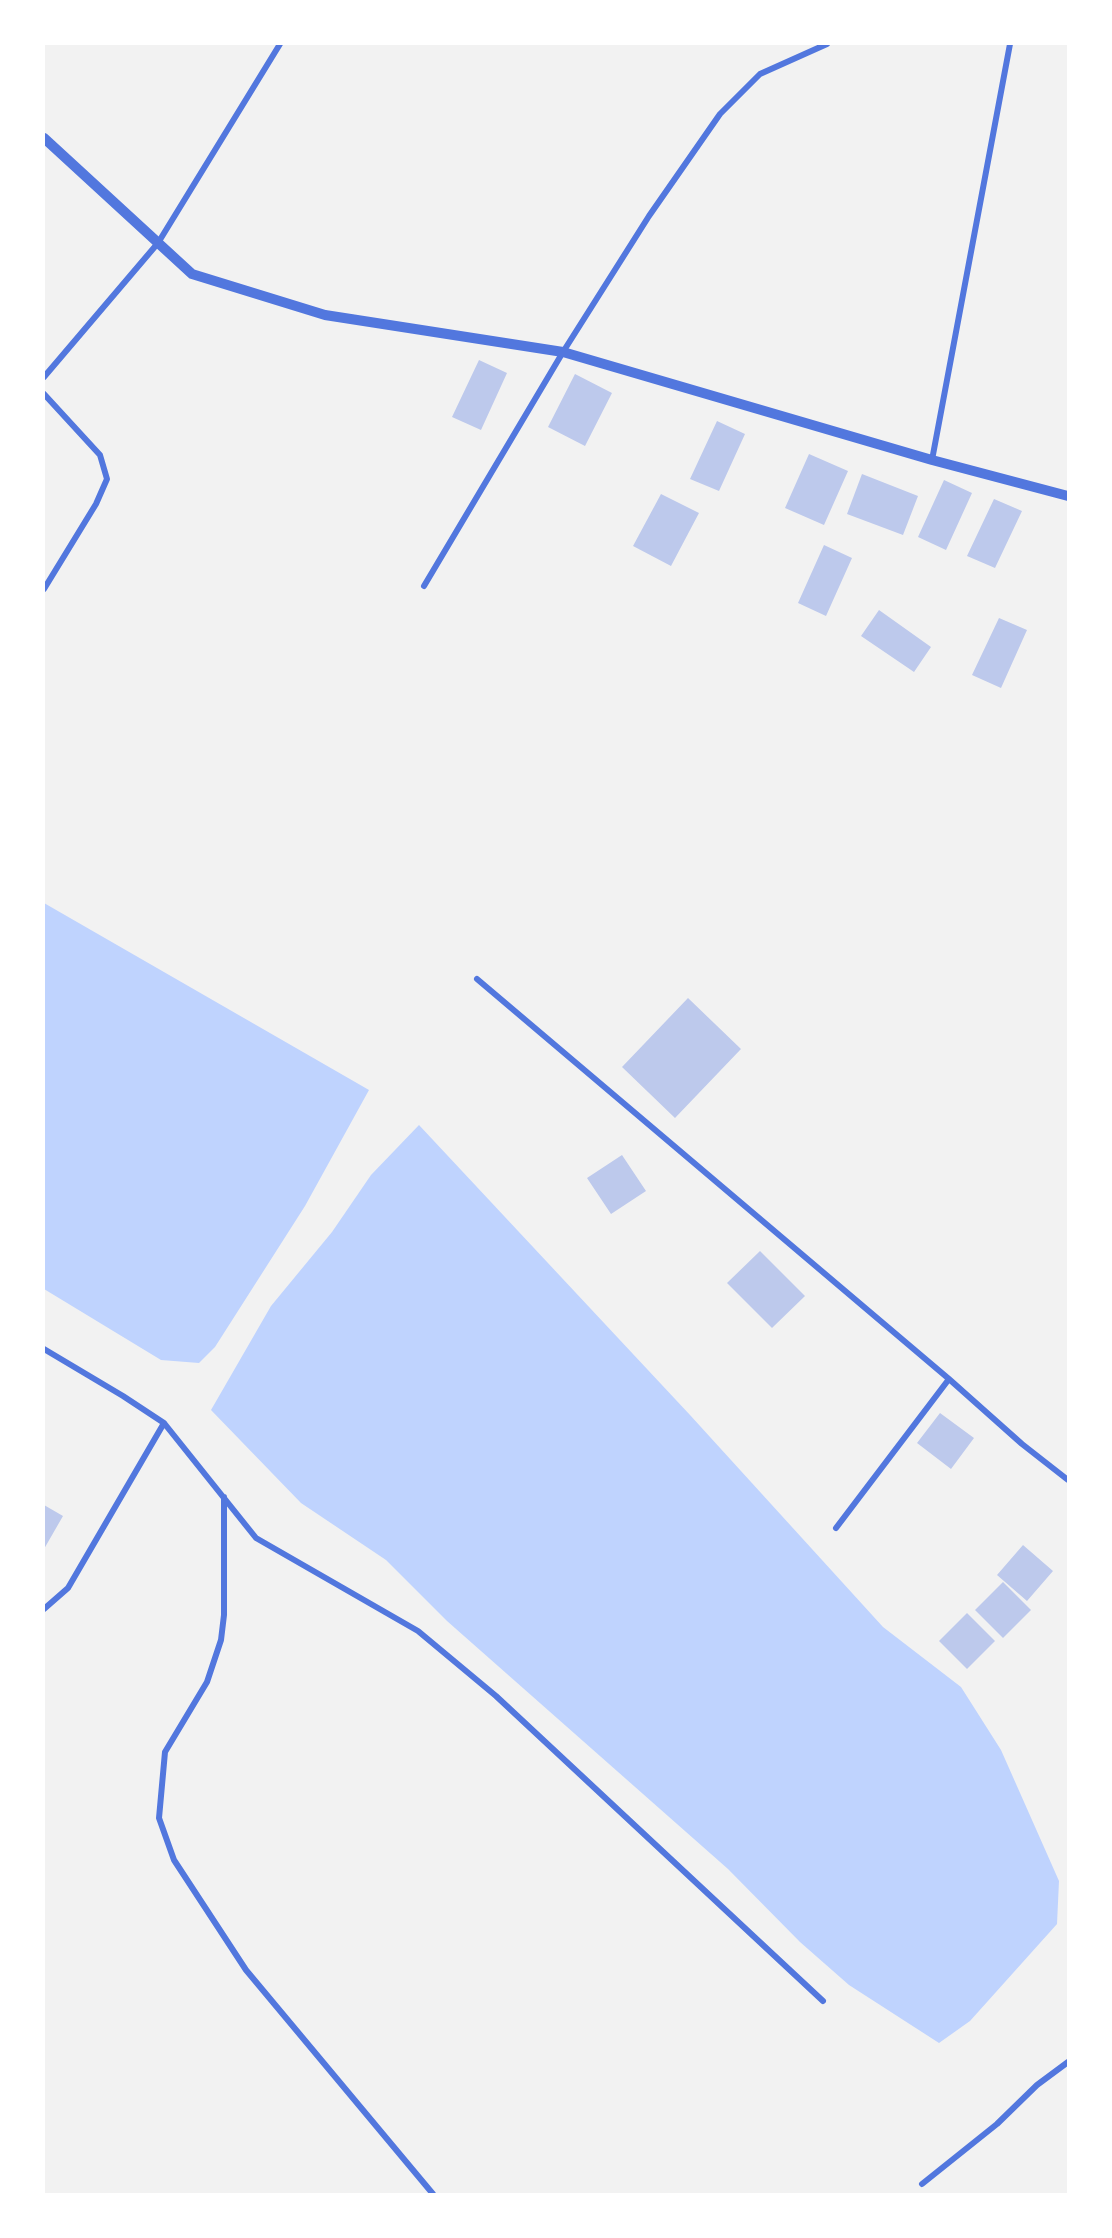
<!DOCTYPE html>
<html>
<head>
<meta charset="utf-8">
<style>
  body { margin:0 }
  #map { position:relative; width:1112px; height:2238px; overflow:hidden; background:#f2f2f2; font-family:Quicksand,sans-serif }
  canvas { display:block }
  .frame { position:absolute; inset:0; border:45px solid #fff; pointer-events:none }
</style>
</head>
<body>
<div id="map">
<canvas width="1112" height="2238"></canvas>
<div class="frame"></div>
</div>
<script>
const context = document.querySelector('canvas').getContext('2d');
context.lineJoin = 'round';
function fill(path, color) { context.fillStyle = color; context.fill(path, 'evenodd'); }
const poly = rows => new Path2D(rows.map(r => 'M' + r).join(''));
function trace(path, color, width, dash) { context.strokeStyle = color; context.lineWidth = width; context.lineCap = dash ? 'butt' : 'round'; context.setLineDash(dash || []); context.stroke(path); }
const water = poly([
  [44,903,369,1090,305,1206,215,1347,199,1363,161,1360,44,1289],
  [419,1125,690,1415,883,1627,961,1687,1001,1750,1059,1881,1057,1924,970,2021,939,2043,849,1985,800,1942,728,1869,447,1621,386,1560,301,1503,211,1410,271,1306,332,1232,371,1175]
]);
const building = poly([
  [479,360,507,373,481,430,452,417],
  [575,374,612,393,585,446,548,427],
  [717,421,745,434,719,491,690,479],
  [809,454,848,471,824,525,785,508],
  [862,474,918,496,903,535,847,514],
  [944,480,972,493,946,550,918,537],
  [661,494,699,513,671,566,633,546],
  [994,499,1022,511,995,568,967,556],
  [824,545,852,558,826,616,798,603],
  [879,610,931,647,914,672,861,636],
  [999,618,1027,630,1001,688,972,675],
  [688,998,741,1049,675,1118,622,1067],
  [622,1155,646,1191,611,1214,587,1178],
  [760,1251,805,1296,772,1328,727,1283],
  [940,1413,974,1438,951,1469,917,1443],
  [44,1505,63,1516,44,1549],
  [1023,1545,1053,1571,1027,1601,997,1575],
  [1003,1582,1031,1610,1003,1638,975,1610],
  [967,1613,995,1641,967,1669,939,1641]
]);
const minor = poly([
  [44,377,158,243,280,44],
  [44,394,100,455,107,479,96,504,44,589],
  [932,460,1010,44],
  [424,586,563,352,649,216,720,114,760,74,827,44],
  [477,979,949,1379,1022,1444,1068,1480],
  [44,1349,123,1396,164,1423,256,1538,418,1631,496,1696,823,2001],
  [224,1497,224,1615,221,1640,207,1682,165,1752,159,1818,174,1860,246,1970,433,2194],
  [836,1528,949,1379],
  [44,1609,68,1588,164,1423],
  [922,2184,997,2124,1037,2085,1068,2062]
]);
const tertiary = poly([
  [44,138,192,274,325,315,563,352,932,460,1068,496]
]);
fill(water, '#bfd3fe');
fill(building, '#bdc9ec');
trace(minor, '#5277de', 6);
trace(tertiary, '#5277de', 10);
</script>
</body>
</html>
